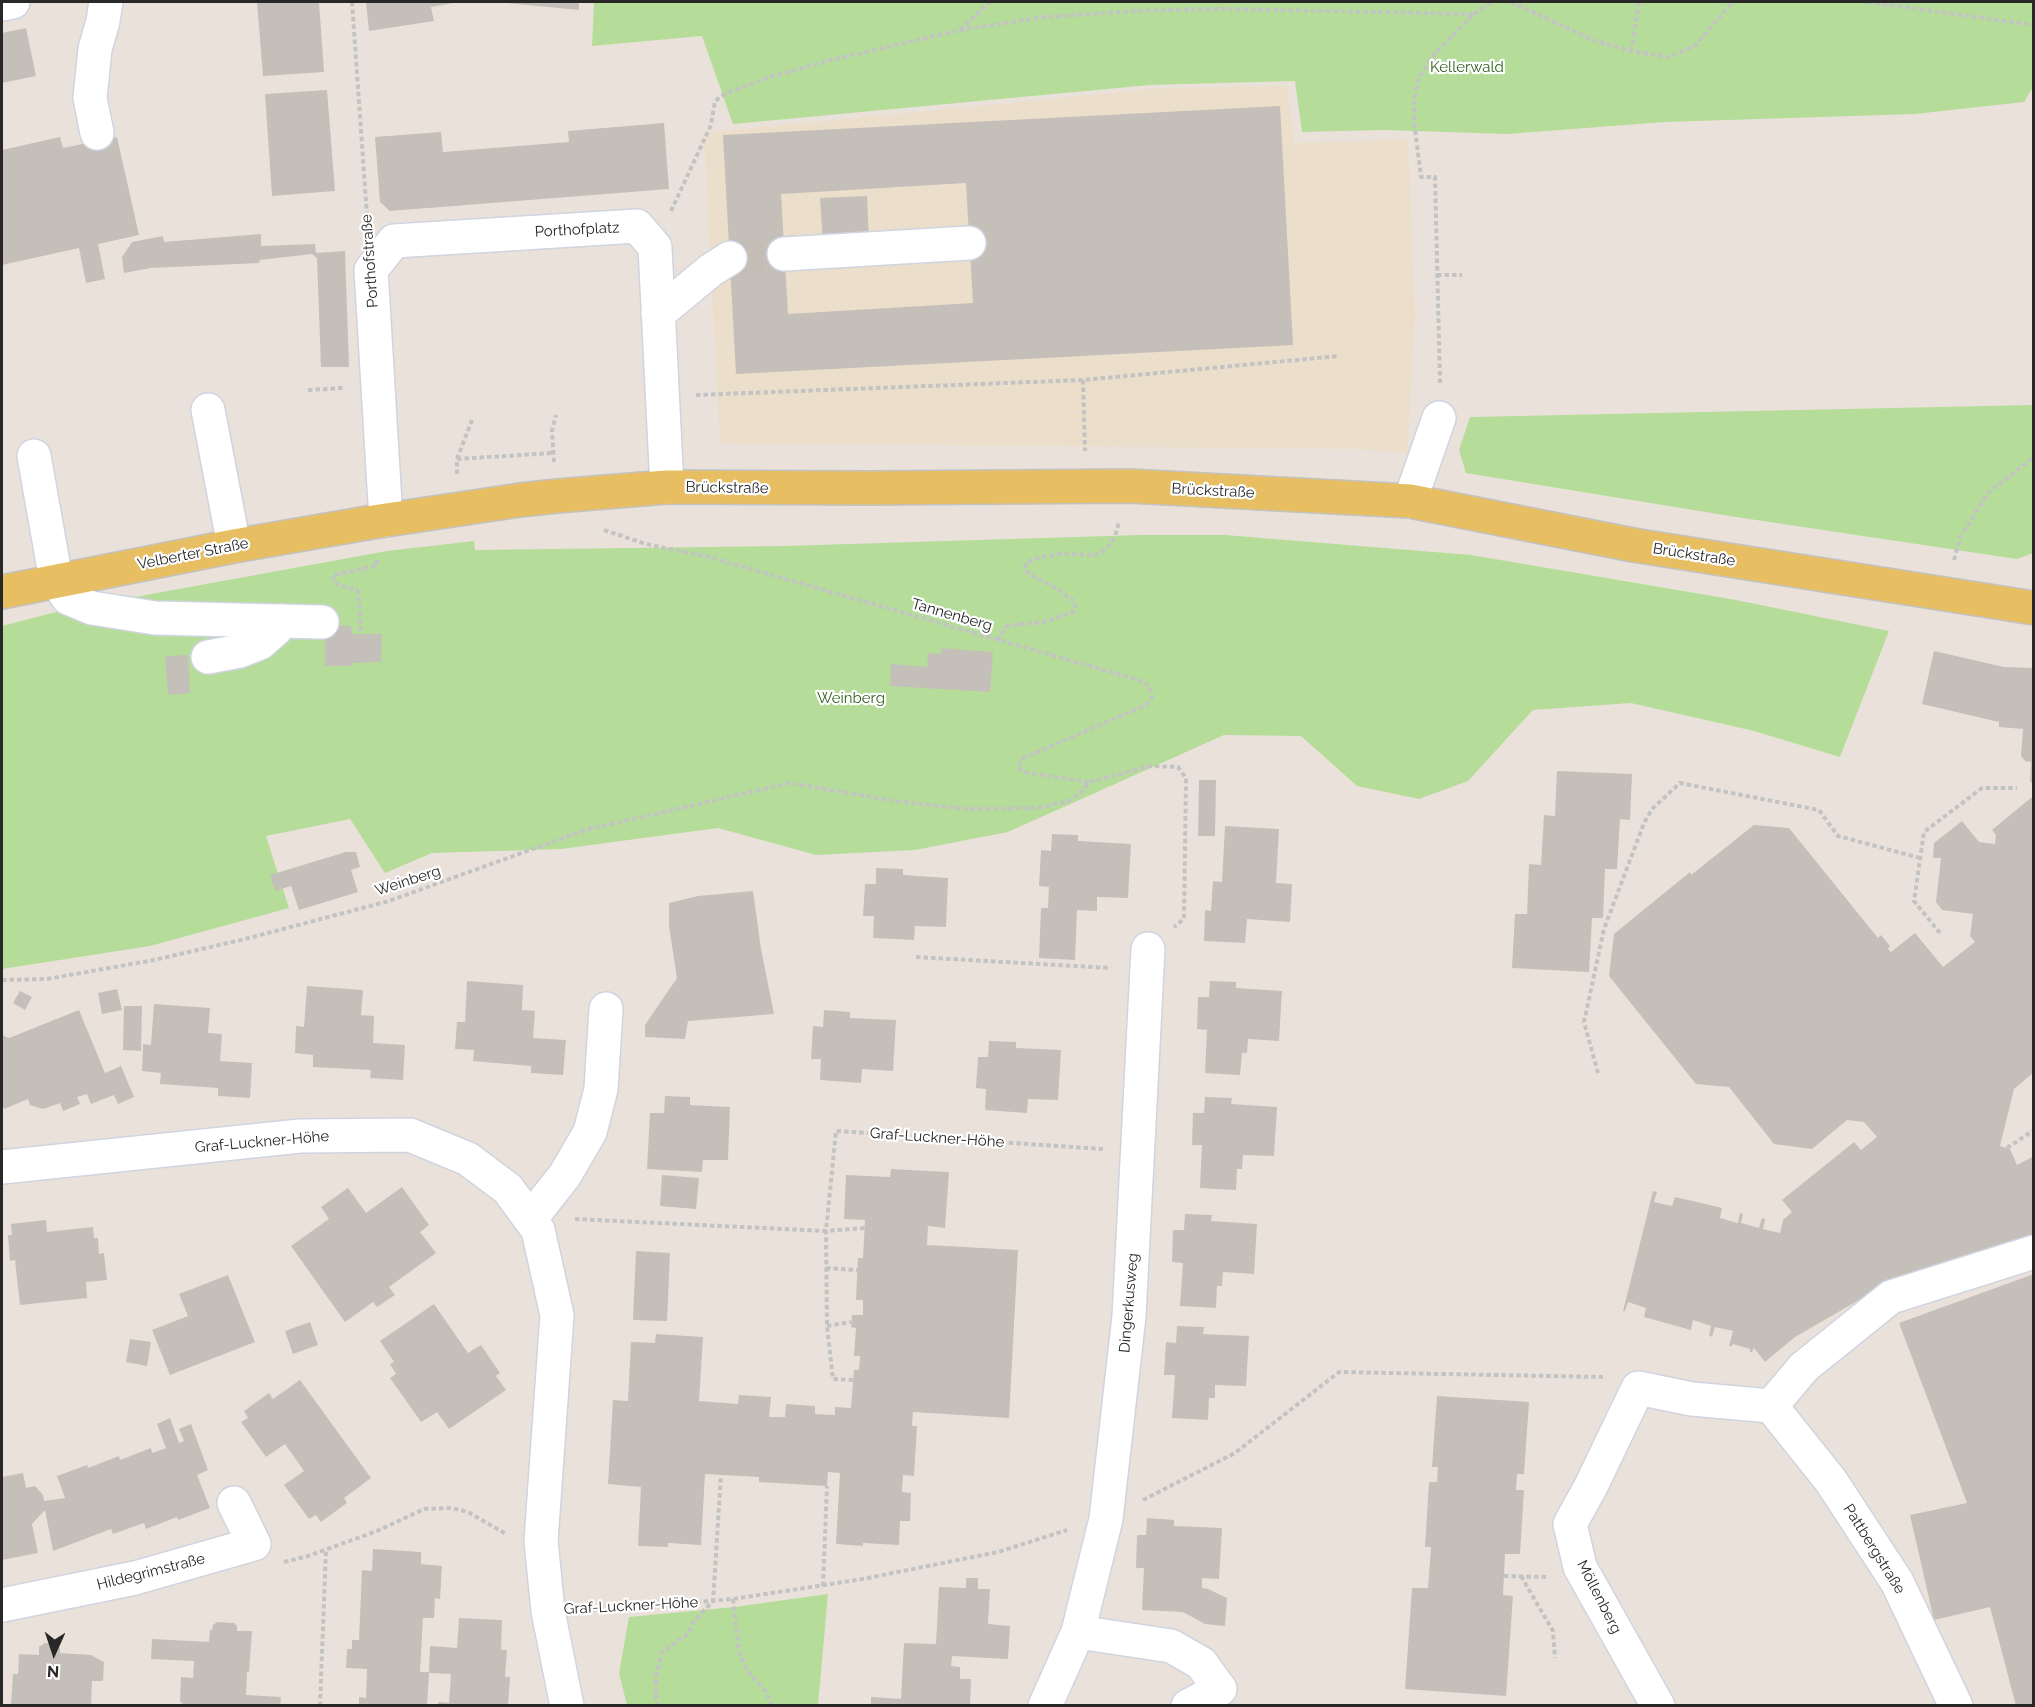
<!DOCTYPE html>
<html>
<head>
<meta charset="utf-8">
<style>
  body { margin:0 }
  #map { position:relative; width:2035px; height:1707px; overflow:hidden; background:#eae2da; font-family:Raleway,sans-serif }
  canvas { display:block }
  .frame { position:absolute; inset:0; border:3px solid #282828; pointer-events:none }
  .north { position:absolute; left:24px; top:1623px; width:60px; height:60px; -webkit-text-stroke:4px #fff; paint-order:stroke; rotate:183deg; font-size:16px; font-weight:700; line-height:24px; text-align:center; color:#282828 }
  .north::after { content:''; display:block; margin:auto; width:21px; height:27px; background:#282828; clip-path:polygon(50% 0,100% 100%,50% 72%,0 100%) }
</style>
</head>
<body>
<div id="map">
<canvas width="2035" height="1707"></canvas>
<div class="frame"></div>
<div class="north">N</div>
</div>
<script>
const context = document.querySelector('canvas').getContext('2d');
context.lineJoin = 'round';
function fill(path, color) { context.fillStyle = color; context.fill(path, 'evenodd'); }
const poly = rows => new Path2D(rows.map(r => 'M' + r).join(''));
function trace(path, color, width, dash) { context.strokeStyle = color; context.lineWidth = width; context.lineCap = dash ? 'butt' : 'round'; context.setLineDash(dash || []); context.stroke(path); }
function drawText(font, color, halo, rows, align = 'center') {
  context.font = font + ' Raleway,sans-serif'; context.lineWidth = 4.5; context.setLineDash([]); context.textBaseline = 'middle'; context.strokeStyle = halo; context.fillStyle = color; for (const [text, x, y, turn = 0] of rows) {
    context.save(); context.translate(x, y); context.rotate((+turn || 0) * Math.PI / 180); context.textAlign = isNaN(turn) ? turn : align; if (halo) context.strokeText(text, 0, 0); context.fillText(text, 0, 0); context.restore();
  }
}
const education = poly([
  [1287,85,1294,143,1408,140,1415,316,1407,453,1359,449,720,443,704,133,1150,89]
]);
const green = poly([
  [594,2,2033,2,2033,87,2024,102,1915,114,1665,122,1507,134,1383,130,1302,132,1295,81,1150,85,733,124,702,36,592,46],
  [2033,405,2033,553,2017,559,1736,517,1466,473,1459,450,1470,417],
  [1140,535,1225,535,1471,555,1736,600,1889,631,1840,757,1754,731,1631,703,1533,710,1468,781,1419,799,1357,786,1301,736,1224,735,1008,832,915,850,816,855,718,828,561,849,432,853,385,873,350,819,266,836,289,908,150,946,2,969,2,626,64,610,387,551,474,541,475,550,784,546],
  [828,1594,818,1705,627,1705,619,1673,629,1617,734,1607]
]);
const building = poly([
  [257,2,319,2,324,72,263,76],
  [366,2,453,2,454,3,431,7,434,21,369,31],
  [506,2,579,2,579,10,506,3],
  [26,28,36,76,2,83,2,33],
  [327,90,335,191,272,196,265,94],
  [1280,106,1293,345,736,374,723,135],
  [966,183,973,303,788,314,781,194],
  [664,123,669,189,390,211,380,202,375,137,441,132,443,152,569,142,568,131],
  [60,137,63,148,117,137,139,235,98,244,105,279,86,283,79,248,2,265,2,150],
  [867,196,869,242,823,244,820,198],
  [261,234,261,246,315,244,316,253,345,251,349,367,321,367,317,258,312,254,260,260,259,263,151,268,124,273,122,257,132,242,163,236,164,242],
  [325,625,351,626,352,634,382,634,381,662,352,663,353,666,325,666],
  [941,648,993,652,990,692,890,686,891,664,927,667,928,653,941,654],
  [1934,651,2004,667,2034,668,2034,785,2030,781,2031,762,2025,761,2021,756,2023,729,1999,727,1999,722,1922,704],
  [188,655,190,693,168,695,165,656],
  [1557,771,1632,774,1630,820,1620,819,1617,869,1605,869,1603,918,1592,918,1589,972,1512,968,1515,914,1527,914,1529,864,1541,865,1544,815,1555,816],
  [1199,780,1216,780,1215,836,1198,836],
  [2032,797,2034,797,2034,1072,2014,1089,2000,1146,2010,1149,2017,1165,2034,1156,2034,1235,2004,1248,1897,1278,1795,1337,1765,1362,1754,1348,1752,1352,1750,1352,1750,1349,1733,1344,1732,1346,1729,1346,1733,1331,1715,1327,1712,1337,1709,1335,1711,1326,1693,1320,1691,1330,1644,1317,1646,1308,1628,1302,1625,1311,1623,1311,1653,1191,1657,1192,1654,1202,1672,1206,1675,1197,1697,1202,1722,1208,1720,1218,1738,1223,1740,1213,1743,1214,1741,1223,1759,1228,1762,1218,1765,1219,1763,1229,1780,1233,1783,1220,1792,1212,1782,1200,1854,1142,1861,1150,1877,1137,1864,1122,1847,1120,1812,1149,1774,1144,1729,1087,1696,1084,1609,976,1614,934,1690,872,1691,875,1754,825,1789,828,1878,938,1881,935,1890,946,1888,949,1891,952,1915,933,1943,967,1975,942,1970,936,1973,914,1942,910,1936,902,1941,858,1933,858,1934,843,1962,821,1979,842,1995,844,1996,835,1992,830],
  [1225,826,1279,829,1276,883,1292,884,1290,922,1247,919,1245,943,1204,941,1205,910,1211,911,1213,881,1222,882],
  [1052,834,1078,835,1078,841,1131,844,1128,898,1097,897,1097,911,1077,910,1075,960,1039,958,1041,908,1048,908,1049,887,1039,886,1041,850,1051,851],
  [346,852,356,852,360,867,351,870,358,892,299,910,291,886,275,891,270,875],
  [876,868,903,869,903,875,948,878,946,927,915,926,914,940,873,938,874,916,863,916,865,884,876,884],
  [753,891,761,949,774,1014,688,1021,685,1039,645,1037,645,1025,677,978,669,926,669,903,698,896],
  [467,981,523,985,522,1010,535,1011,533,1038,566,1040,563,1075,531,1073,531,1066,473,1061,474,1050,455,1049,457,1022,465,1022],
  [1210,981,1236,982,1236,988,1282,991,1279,1041,1248,1039,1247,1053,1242,1053,1240,1075,1205,1073,1207,1030,1197,1029,1198,997,1209,997],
  [307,986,363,990,361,1015,374,1016,373,1043,405,1045,403,1080,370,1078,371,1070,313,1067,313,1055,295,1053,296,1026,304,1027],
  [117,989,122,1010,102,1014,98,993],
  [20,991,32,997,25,1010,13,1003],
  [154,1004,210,1008,208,1033,222,1034,220,1061,252,1063,250,1098,218,1096,218,1088,160,1084,161,1073,142,1071,143,1044,151,1045],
  [124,1006,142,1006,141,1051,123,1050],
  [79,1010,105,1073,121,1066,134,1097,118,1104,114,1095,91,1104,87,1094,77,1097,80,1104,63,1111,60,1103,43,1109,30,1105,28,1099,4,1109,2,1104,2,1035,9,1038],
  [824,1010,850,1012,850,1018,896,1020,893,1071,862,1069,861,1083,820,1080,821,1059,811,1059,813,1026,823,1027],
  [989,1041,1016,1042,1016,1048,1061,1050,1058,1100,1028,1099,1027,1113,985,1110,986,1089,976,1088,978,1057,988,1057],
  [665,1096,690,1097,690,1105,730,1107,728,1160,703,1160,702,1172,647,1169,650,1113,664,1113],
  [1205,1097,1232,1098,1231,1104,1277,1107,1274,1156,1243,1155,1242,1169,1237,1169,1236,1190,1200,1188,1202,1145,1192,1145,1193,1113,1204,1113],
  [891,1169,949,1172,945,1228,928,1226,927,1245,1018,1250,1009,1418,913,1412,912,1426,917,1426,914,1476,903,1475,902,1492,911,1493,910,1521,900,1521,899,1545,863,1543,863,1546,836,1544,840,1473,828,1472,827,1486,759,1482,759,1477,705,1474,701,1545,668,1543,668,1547,638,1546,641,1487,608,1484,613,1400,628,1401,631,1342,655,1343,656,1334,703,1337,699,1401,738,1404,739,1395,771,1397,769,1417,785,1417,786,1404,815,1406,815,1414,835,1415,835,1407,851,1408,854,1370,859,1370,860,1356,854,1356,856,1328,851,1327,852,1315,863,1315,863,1300,856,1300,858,1258,863,1258,865,1220,844,1219,846,1175,890,1177],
  [662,1175,699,1178,696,1209,660,1206],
  [402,1187,429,1225,420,1232,436,1253,389,1287,395,1295,377,1307,373,1302,345,1322,291,1246,329,1219,321,1207,348,1188,366,1213],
  [1185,1214,1212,1215,1211,1221,1257,1224,1254,1274,1223,1272,1222,1286,1217,1286,1216,1308,1180,1306,1183,1263,1172,1262,1173,1230,1184,1230],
  [46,1220,47,1232,93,1227,94,1238,98,1238,99,1254,104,1253,107,1280,86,1282,87,1298,20,1305,15,1260,10,1261,8,1235,12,1235,11,1224],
  [636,1251,670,1253,667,1321,633,1320],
  [2034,1274,2034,1706,2016,1706,1990,1607,1934,1620,1910,1515,1967,1503,1899,1323],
  [228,1275,255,1342,170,1375,152,1330,188,1316,179,1294],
  [434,1304,468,1353,481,1345,500,1373,496,1376,506,1390,449,1429,437,1412,421,1422,390,1378,396,1374,390,1364,394,1362,380,1341],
  [310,1322,318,1345,293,1354,285,1331],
  [1177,1326,1204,1327,1203,1334,1249,1336,1246,1386,1215,1385,1215,1398,1209,1398,1208,1420,1172,1418,1175,1375,1164,1375,1166,1342,1176,1343],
  [130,1339,151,1342,147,1366,126,1362],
  [300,1380,371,1478,344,1498,347,1503,321,1522,316,1515,309,1519,284,1485,304,1471,285,1444,266,1457,241,1422,248,1418,244,1411,269,1393,273,1399],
  [1437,1396,1529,1402,1524,1474,1517,1474,1516,1490,1524,1490,1520,1554,1505,1554,1503,1595,1513,1596,1506,1696,1405,1689,1412,1588,1428,1588,1431,1547,1425,1547,1429,1482,1437,1482,1438,1467,1432,1467],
  [170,1418,179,1443,184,1441,179,1429,191,1424,208,1470,197,1475,210,1508,178,1520,177,1517,146,1529,144,1523,113,1534,111,1529,53,1551,45,1510,32,1524,38,1553,2,1560,2,1477,23,1473,26,1488,35,1486,43,1495,44,1501,65,1498,57,1476,87,1465,88,1468,119,1456,120,1460,151,1448,152,1453,166,1448,157,1424],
  [1147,1518,1174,1520,1174,1526,1222,1528,1219,1579,1202,1578,1202,1588,1208,1589,1227,1598,1225,1626,1205,1624,1183,1612,1142,1610,1144,1568,1136,1568,1137,1535,1146,1535],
  [373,1549,421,1552,421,1564,442,1566,440,1599,435,1598,434,1618,423,1618,420,1672,429,1672,430,1646,457,1648,459,1618,502,1620,501,1650,507,1650,505,1677,510,1677,508,1706,438,1706,438,1702,449,1703,451,1674,429,1673,427,1706,359,1706,359,1697,366,1698,367,1669,346,1668,347,1649,352,1649,352,1640,359,1640,362,1570,372,1571],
  [966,1578,978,1578,978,1589,990,1589,988,1624,1010,1626,1008,1659,952,1656,951,1666,960,1667,960,1679,971,1679,970,1706,871,1706,871,1697,901,1699,904,1643,936,1644,939,1587,966,1588],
  [217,1622,234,1623,237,1626,237,1631,252,1631,249,1672,247,1672,246,1695,281,1697,280,1706,184,1706,180,1701,181,1677,193,1678,194,1661,151,1659,152,1639,209,1642,210,1630,212,1630,213,1625],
  [45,1643,56,1644,60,1648,60,1653,91,1655,104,1662,103,1681,92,1681,91,1706,11,1705,13,1674,18,1674,19,1654,39,1655,39,1647]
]);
const minorTunnel = poly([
  [730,258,784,254]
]);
const path = poly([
  [352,2,367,216],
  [1511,2,1593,40,1631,51,1669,57,1696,45,1732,2],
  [1868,2,2034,25],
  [960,30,990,2],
  [1631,51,1639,2],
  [671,211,711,125,715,101,726,93,770,77,831,60,960,30,1044,17,1134,11,1221,9,1474,14],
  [1437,275,1462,275],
  [1083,380,1085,451],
  [1440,383,1435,177,1421,177,1414,121,1414,98,1419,77,1432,57,1474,14,1492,2],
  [308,390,343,388],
  [696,395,1083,380,1339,356],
  [457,459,553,453],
  [554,462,552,431,556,415],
  [457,474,457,459,472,420],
  [604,530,646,544,709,557,1142,681,1150,687,1152,697,1146,705,1021,759,1018,766,1023,772,1089,782],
  [1954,560,1960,537,1988,493,2034,457],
  [361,631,358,591,334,583,333,575,377,566,376,558],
  [997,640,1007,626,1043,622,1071,613,1076,609,1075,602,1059,590,1028,573,1025,567,1026,563,1033,559,1060,554,1095,555,1104,551,1110,544,1115,536,1119,522],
  [1940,933,1914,901,1924,832,1982,788,2017,788],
  [916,957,1111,968],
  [2,980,47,979,154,960,245,939,389,901,585,830,790,783,895,801,966,809,1037,808,1069,801,1081,793,1089,782,1151,766,1178,767,1186,778,1184,919,1174,927],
  [1598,1073,1584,1022,1604,929,1644,823,1652,809,1680,783,1819,810,1838,836,1920,858],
  [2007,1148,2034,1130],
  [575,1219,826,1231,836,1131,1103,1149],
  [826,1268,858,1270],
  [827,1326,851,1322],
  [853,1380,833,1379,827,1326,826,1231,865,1228],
  [1143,1500,1235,1453,1339,1372,1603,1377],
  [284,1562,308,1556,377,1531,424,1509,452,1508,468,1512,506,1534],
  [1504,1576,1547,1577],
  [1521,1576,1553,1631,1555,1658],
  [823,1586,827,1486],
  [733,1599,739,1652,747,1670,766,1692,772,1706],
  [584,1610,642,1607,733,1599,863,1579,998,1552,1067,1530],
  [320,1706,326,1549],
  [659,1706,656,1700,656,1675,662,1652,688,1634,694,1621,713,1601,721,1475]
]);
const minor = poly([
  [2,4,13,2],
  [97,133,90,98,95,49,103,21,106,2],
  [784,254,969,243],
  [658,314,711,270,730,258],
  [208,410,234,546],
  [34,456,56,580,68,598,92,608,155,618,322,622],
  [1410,501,1439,418],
  [386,520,371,270,394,241,637,226,655,247,667,487],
  [208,657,240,651,260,643,276,629,281,621],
  [2,1167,300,1136,410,1135,468,1159,508,1189,538,1230,557,1315,541,1541,548,1611,567,1706],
  [531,1218,565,1175,590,1132,601,1089,606,1009],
  [2,1605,135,1578,254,1544,234,1503],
  [1078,1632,1171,1646,1201,1663,1220,1689,1188,1706],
  [1045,1706,1078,1632,1106,1519,1129,1316,1148,949],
  [1658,1706,1580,1567,1570,1524,1591,1486,1638,1388,1692,1399,1771,1406],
  [1956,1706,1897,1582,1831,1481,1771,1406,1804,1367,1891,1297,2034,1252]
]);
const major = poly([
  [2,592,234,546,373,522,520,500,557,496,667,487,869,488,1130,486,1410,501,1633,545,2034,608]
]);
const parkNames = [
  ["Kellerwald",1467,67],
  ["Weinberg",851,698]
];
const streetNames = [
  ["Porthofplatz",577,230,-3],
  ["Porthofstraße",370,261,-94],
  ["Brückstraße",727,488,1],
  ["Brückstraße",1213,491,3],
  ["Velberter Straße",193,554,-11],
  ["Brückstraße",1694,555,9],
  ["Tannenberg",952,615,16],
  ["Weinberg",408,881,-18],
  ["Graf-Luckner-Höhe",937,1138,4],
  ["Graf-Luckner-Höhe",262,1142,-5],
  ["Dingerkusweg",1129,1303,-85],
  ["Pattbergstraße",1874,1549,58],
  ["Hildegrimstraße",151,1572,-14],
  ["Möllenberg",1599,1597,63],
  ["Graf-Luckner-Höhe",631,1606,-3]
];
fill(education, '#ebdeca');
fill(green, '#b5dd99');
fill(building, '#c5bfba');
trace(minorTunnel, '#c3bdb6', 33, [33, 16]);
trace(minor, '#d0d4e0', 36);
trace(major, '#c3c3c3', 36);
trace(path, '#c3c3c3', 4, [4.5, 3]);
trace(minor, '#fff', 33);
trace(major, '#e7bf62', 33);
drawText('15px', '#2f5f1d', '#fff', parkNames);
drawText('15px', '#282828', '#fff', streetNames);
</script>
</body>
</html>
